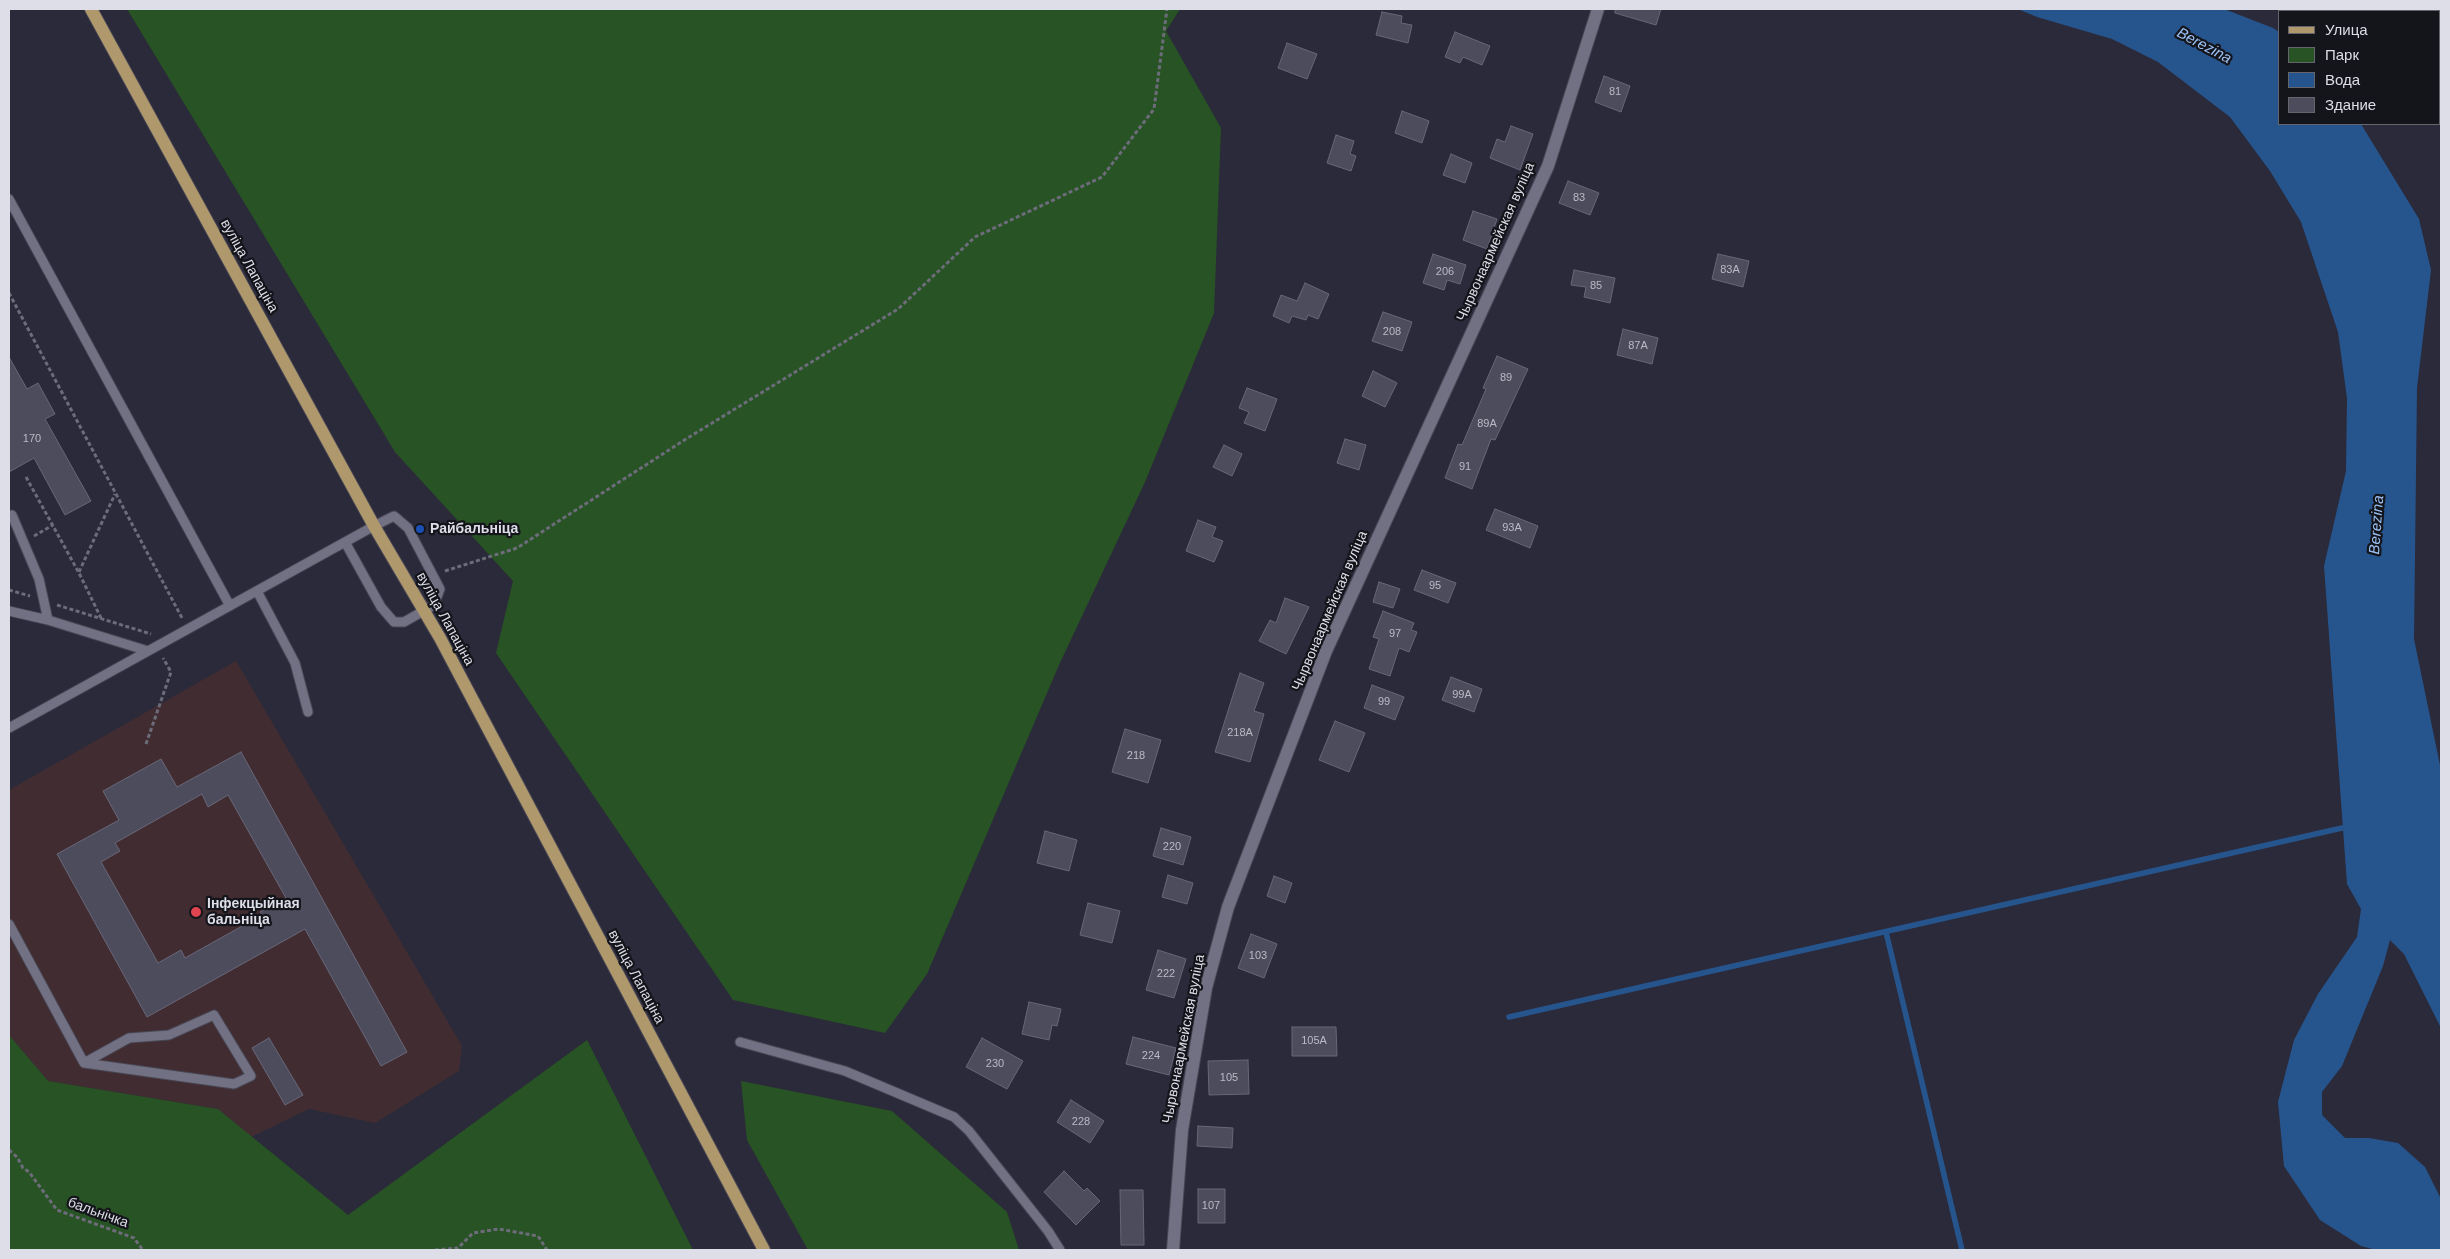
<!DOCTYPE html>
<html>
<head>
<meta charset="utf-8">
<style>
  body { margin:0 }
  #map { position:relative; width:2450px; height:1259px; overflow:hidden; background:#2b2a3a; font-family:Arial,sans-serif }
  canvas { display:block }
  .frame { position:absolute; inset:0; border:10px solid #dedee8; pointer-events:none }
  .legend { position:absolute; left:2278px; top:10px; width:162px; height:115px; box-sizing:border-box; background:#14141b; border:1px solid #65656d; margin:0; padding:6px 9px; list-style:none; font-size:15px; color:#dedee8 }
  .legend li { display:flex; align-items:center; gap:10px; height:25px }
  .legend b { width:25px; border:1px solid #65656d }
</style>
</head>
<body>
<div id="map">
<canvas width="2450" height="1259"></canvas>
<div class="frame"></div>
<ul class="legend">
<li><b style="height:6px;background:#af996c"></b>Улица</li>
<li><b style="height:14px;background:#285324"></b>Парк</li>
<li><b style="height:14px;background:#26558e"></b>Вода</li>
<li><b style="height:14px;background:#4d4c5d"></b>Здание</li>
</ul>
</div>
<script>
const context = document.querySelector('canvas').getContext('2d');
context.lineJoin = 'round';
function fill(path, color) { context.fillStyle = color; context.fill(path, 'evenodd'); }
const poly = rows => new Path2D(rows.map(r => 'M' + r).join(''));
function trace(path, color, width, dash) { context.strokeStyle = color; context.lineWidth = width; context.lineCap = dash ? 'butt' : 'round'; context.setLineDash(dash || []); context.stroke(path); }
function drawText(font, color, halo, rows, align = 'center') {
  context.font = font + ' Arial,sans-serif'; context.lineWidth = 4.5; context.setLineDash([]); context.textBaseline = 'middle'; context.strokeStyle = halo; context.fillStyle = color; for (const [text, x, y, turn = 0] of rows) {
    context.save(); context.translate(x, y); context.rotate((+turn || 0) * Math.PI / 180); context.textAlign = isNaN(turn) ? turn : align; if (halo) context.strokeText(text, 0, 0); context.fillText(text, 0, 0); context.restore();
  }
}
const medical = poly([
  [236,661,462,1046,459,1071,375,1123,309,1109,251,1137,218,1109,48,1081,9,1035,9,790]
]);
const green = poly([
  [127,9,1180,9,1166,31,1221,128,1214,313,1145,482,1059,665,927,974,885,1033,733,1000,496,653,513,581,395,452],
  [9,1035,48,1081,218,1109,348,1215,587,1040,693,1250,9,1250],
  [741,1081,892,1111,1007,1212,1019,1250,808,1250,747,1140]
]);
const water = poly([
  [2018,9,2224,9,2273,28,2279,32,2279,124,2361,124,2419,219,2431,270,2417,388,2414,639,2441,770,2441,1028,2404,954,2390,940,2383,966,2342,1066,2322,1092,2322,1115,2345,1138,2369,1138,2398,1143,2425,1167,2441,1199,2441,1250,2376,1250,2361,1246,2320,1220,2284,1166,2278,1102,2294,1040,2318,994,2357,937,2361,909,2347,884,2324,566,2346,471,2347,398,2338,332,2301,222,2270,171,2230,117,2158,62,2112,39,2037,17]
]);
const stream = poly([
  [1886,932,1962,1250],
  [1509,1017,2342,828]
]);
const building = poly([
  [1615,9,1661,9,1656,25,1615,13,1615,9],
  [1382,12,1402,16,1401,23,1412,25,1408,43,1376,35,1382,12],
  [1455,32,1490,46,1482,65,1463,57,1460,63,1445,57,1455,32],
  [1287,43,1317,54,1307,79,1278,68,1287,43],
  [1604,76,1630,86,1621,112,1595,102,1604,76],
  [1402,111,1429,121,1422,143,1395,133,1402,111],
  [1511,126,1533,134,1520,170,1490,158,1497,139,1505,142,1511,126],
  [1336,135,1354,141,1350,154,1356,156,1351,171,1327,163,1336,135],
  [1451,154,1472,163,1465,183,1443,175,1451,154],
  [1568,181,1599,193,1590,215,1559,203,1568,181],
  [1473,211,1497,219,1487,249,1463,240,1473,211],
  [1433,254,1466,265,1460,284,1447,280,1444,290,1423,283,1433,254],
  [1718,254,1749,261,1743,287,1712,279,1718,254],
  [1574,270,1615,278,1610,303,1584,297,1586,287,1571,285,1574,270],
  [1305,283,1329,294,1318,319,1308,315,1306,320,1292,316,1289,323,1273,316,1281,295,1297,301,1305,283],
  [1383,312,1412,322,1402,351,1372,341,1383,312],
  [1623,329,1658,338,1652,364,1617,355,1623,329],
  [1497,356,1528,369,1495,440,1491,439,1472,489,1445,478,1458,444,1462,445,1486,389,1483,388,1497,356],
  [9,357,27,389,38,383,55,414,45,419,91,501,65,515,34,458,9,472,9,357],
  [1373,371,1397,383,1385,407,1362,396,1373,371],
  [1247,388,1277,399,1265,431,1244,423,1249,412,1239,408,1247,388],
  [1345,439,1366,445,1359,470,1337,463,1345,439],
  [1224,445,1242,454,1232,476,1213,467,1224,445],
  [1495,509,1538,526,1530,548,1486,530,1495,509],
  [1198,520,1216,527,1212,537,1223,541,1214,562,1186,551,1198,520],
  [1422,570,1456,583,1448,603,1414,590,1422,570],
  [1379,582,1400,589,1393,608,1373,602,1379,582],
  [1285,598,1309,607,1286,654,1259,641,1270,620,1276,623,1285,598],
  [1383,611,1414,623,1411,630,1417,632,1409,652,1399,648,1390,676,1369,669,1379,639,1373,637,1383,611],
  [1240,673,1264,683,1254,711,1264,714,1250,762,1215,752,1240,673],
  [1451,677,1482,689,1474,712,1442,700,1451,677],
  [1372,685,1404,697,1395,720,1364,708,1372,685],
  [1335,721,1365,733,1349,772,1319,760,1335,721],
  [1125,729,1161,740,1148,783,1112,772,1125,729],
  [241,752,407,1052,381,1066,305,929,147,1017,57,854,119,820,103,791,161,759,177,787,241,752],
  [202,794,208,807,228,795,286,898,260,912,262,915,185,958,181,950,158,963,101,862,120,851,115,843,202,794],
  [1161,828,1191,837,1183,865,1153,856,1161,828],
  [1045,831,1077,840,1069,871,1037,863,1045,831],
  [1168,875,1193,883,1187,904,1162,897,1168,875],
  [1274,876,1292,883,1285,903,1267,896,1274,876],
  [1088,903,1120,911,1112,943,1080,935,1088,903],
  [1251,934,1277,944,1264,978,1238,968,1251,934],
  [1158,950,1186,959,1174,998,1146,990,1158,950],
  [1029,1002,1061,1009,1057,1026,1052,1025,1049,1040,1022,1034,1029,1002],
  [1292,1027,1336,1027,1337,1056,1292,1056,1292,1027],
  [1133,1037,1176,1048,1169,1075,1126,1064,1133,1037],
  [269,1038,303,1095,285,1105,252,1048,269,1038],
  [982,1038,1023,1061,1007,1089,966,1067,982,1038],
  [1248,1060,1249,1094,1209,1095,1208,1061,1248,1060],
  [1071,1100,1104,1121,1090,1143,1057,1122,1071,1100],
  [1198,1126,1233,1128,1232,1148,1197,1146,1198,1126],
  [1064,1171,1084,1191,1087,1188,1100,1201,1076,1225,1044,1192,1064,1171],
  [1198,1189,1225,1189,1225,1223,1198,1223,1198,1189],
  [1120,1190,1143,1190,1144,1245,1121,1245,1120,1190]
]);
const path = poly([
  [9,293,182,618],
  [26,477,79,573,101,618],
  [34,536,53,525],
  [445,571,517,548,686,439,898,309,975,237,1102,177,1154,109,1167,9],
  [79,572,115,494],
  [9,590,30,596],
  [57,605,151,634],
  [146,744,171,672,163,658],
  [9,1150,17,1157,23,1168,29,1172,57,1210,134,1238,143,1250],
  [435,1250,458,1248,473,1233,499,1229,538,1236,547,1250]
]);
const service = poly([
  [9,199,230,606],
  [12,515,39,579,48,620],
  [257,591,295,663,308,712],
  [9,611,48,620,148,651],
  [9,728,374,526,394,516,408,528,440,589,434,605,404,622,394,622,381,607,345,542],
  [9,924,84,1063],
  [214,1015,251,1076,234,1084,84,1063,129,1038,169,1035,214,1015],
  [740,1042,845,1071,954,1117,969,1131,1048,1231,1060,1250]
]);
const minor = poly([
  [1173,1250,1182,1130,1206,988,1228,907,1326,651,1548,166,1598,9]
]);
const primary = poly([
  [91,9,374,526,440,638,764,1250]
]);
const markers = [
  [420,529,5,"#1a4fb4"],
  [196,912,6,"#e0444e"]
];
const numberNames = [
  ["81",1615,92],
  ["83",1579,198],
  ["83А",1730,270],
  ["206",1445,272],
  ["85",1596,286],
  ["208",1392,332],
  ["87А",1638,346],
  ["89",1506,378],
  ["89А",1487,424],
  ["170",32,439],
  ["91",1465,467],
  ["93А",1512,528],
  ["95",1435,586],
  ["97",1395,634],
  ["99А",1462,695],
  ["99",1384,702],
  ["218А",1240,733],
  ["218",1136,756],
  ["220",1172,847],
  ["103",1258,956],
  ["222",1166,974],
  ["105А",1314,1041],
  ["224",1151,1056],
  ["230",995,1064],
  ["105",1229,1078],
  ["228",1081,1122],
  ["107",1211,1206]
];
const streetNames = [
  ["Чырвонаармейская вуліца",1496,242,-66],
  ["вуліца Лапаціна",249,266,61],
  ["Чырвонаармейская вуліца",1330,611,-67],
  ["вуліца Лапаціна",445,619,61],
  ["вуліца Лапаціна",636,977,62],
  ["Чырвонаармейская вуліца",1184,1039,-79],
  ["бальнічка",98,1213,20]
];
const poiNames = [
  ["Райбальніца",430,529],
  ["Інфекцыйная",207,904],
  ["бальніца",207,920]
];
const waterNames = [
  ["Berezina",2204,46,28],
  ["Berezina",2377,525,-86]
];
fill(medical, '#412d31');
fill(green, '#285324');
fill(water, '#26558e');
trace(stream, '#26558e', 5.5);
fill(building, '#4d4c5d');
trace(building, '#686779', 1);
trace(service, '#494755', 11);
trace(minor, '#494755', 14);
trace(primary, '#494755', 14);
trace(path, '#6c6c7a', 3, [4, 2.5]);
trace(service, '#727083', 9);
trace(minor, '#727083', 12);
trace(primary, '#af996c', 12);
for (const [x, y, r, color] of markers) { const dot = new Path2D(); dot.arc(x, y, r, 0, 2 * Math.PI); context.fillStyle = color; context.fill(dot); trace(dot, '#14141b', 2); }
drawText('11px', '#babac5', null, numberNames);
drawText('14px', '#dedee8', '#14141b', streetNames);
drawText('bold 14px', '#dedee8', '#14141b', poiNames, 'left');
drawText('italic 15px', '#9bc2f4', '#14141b', waterNames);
</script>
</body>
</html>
